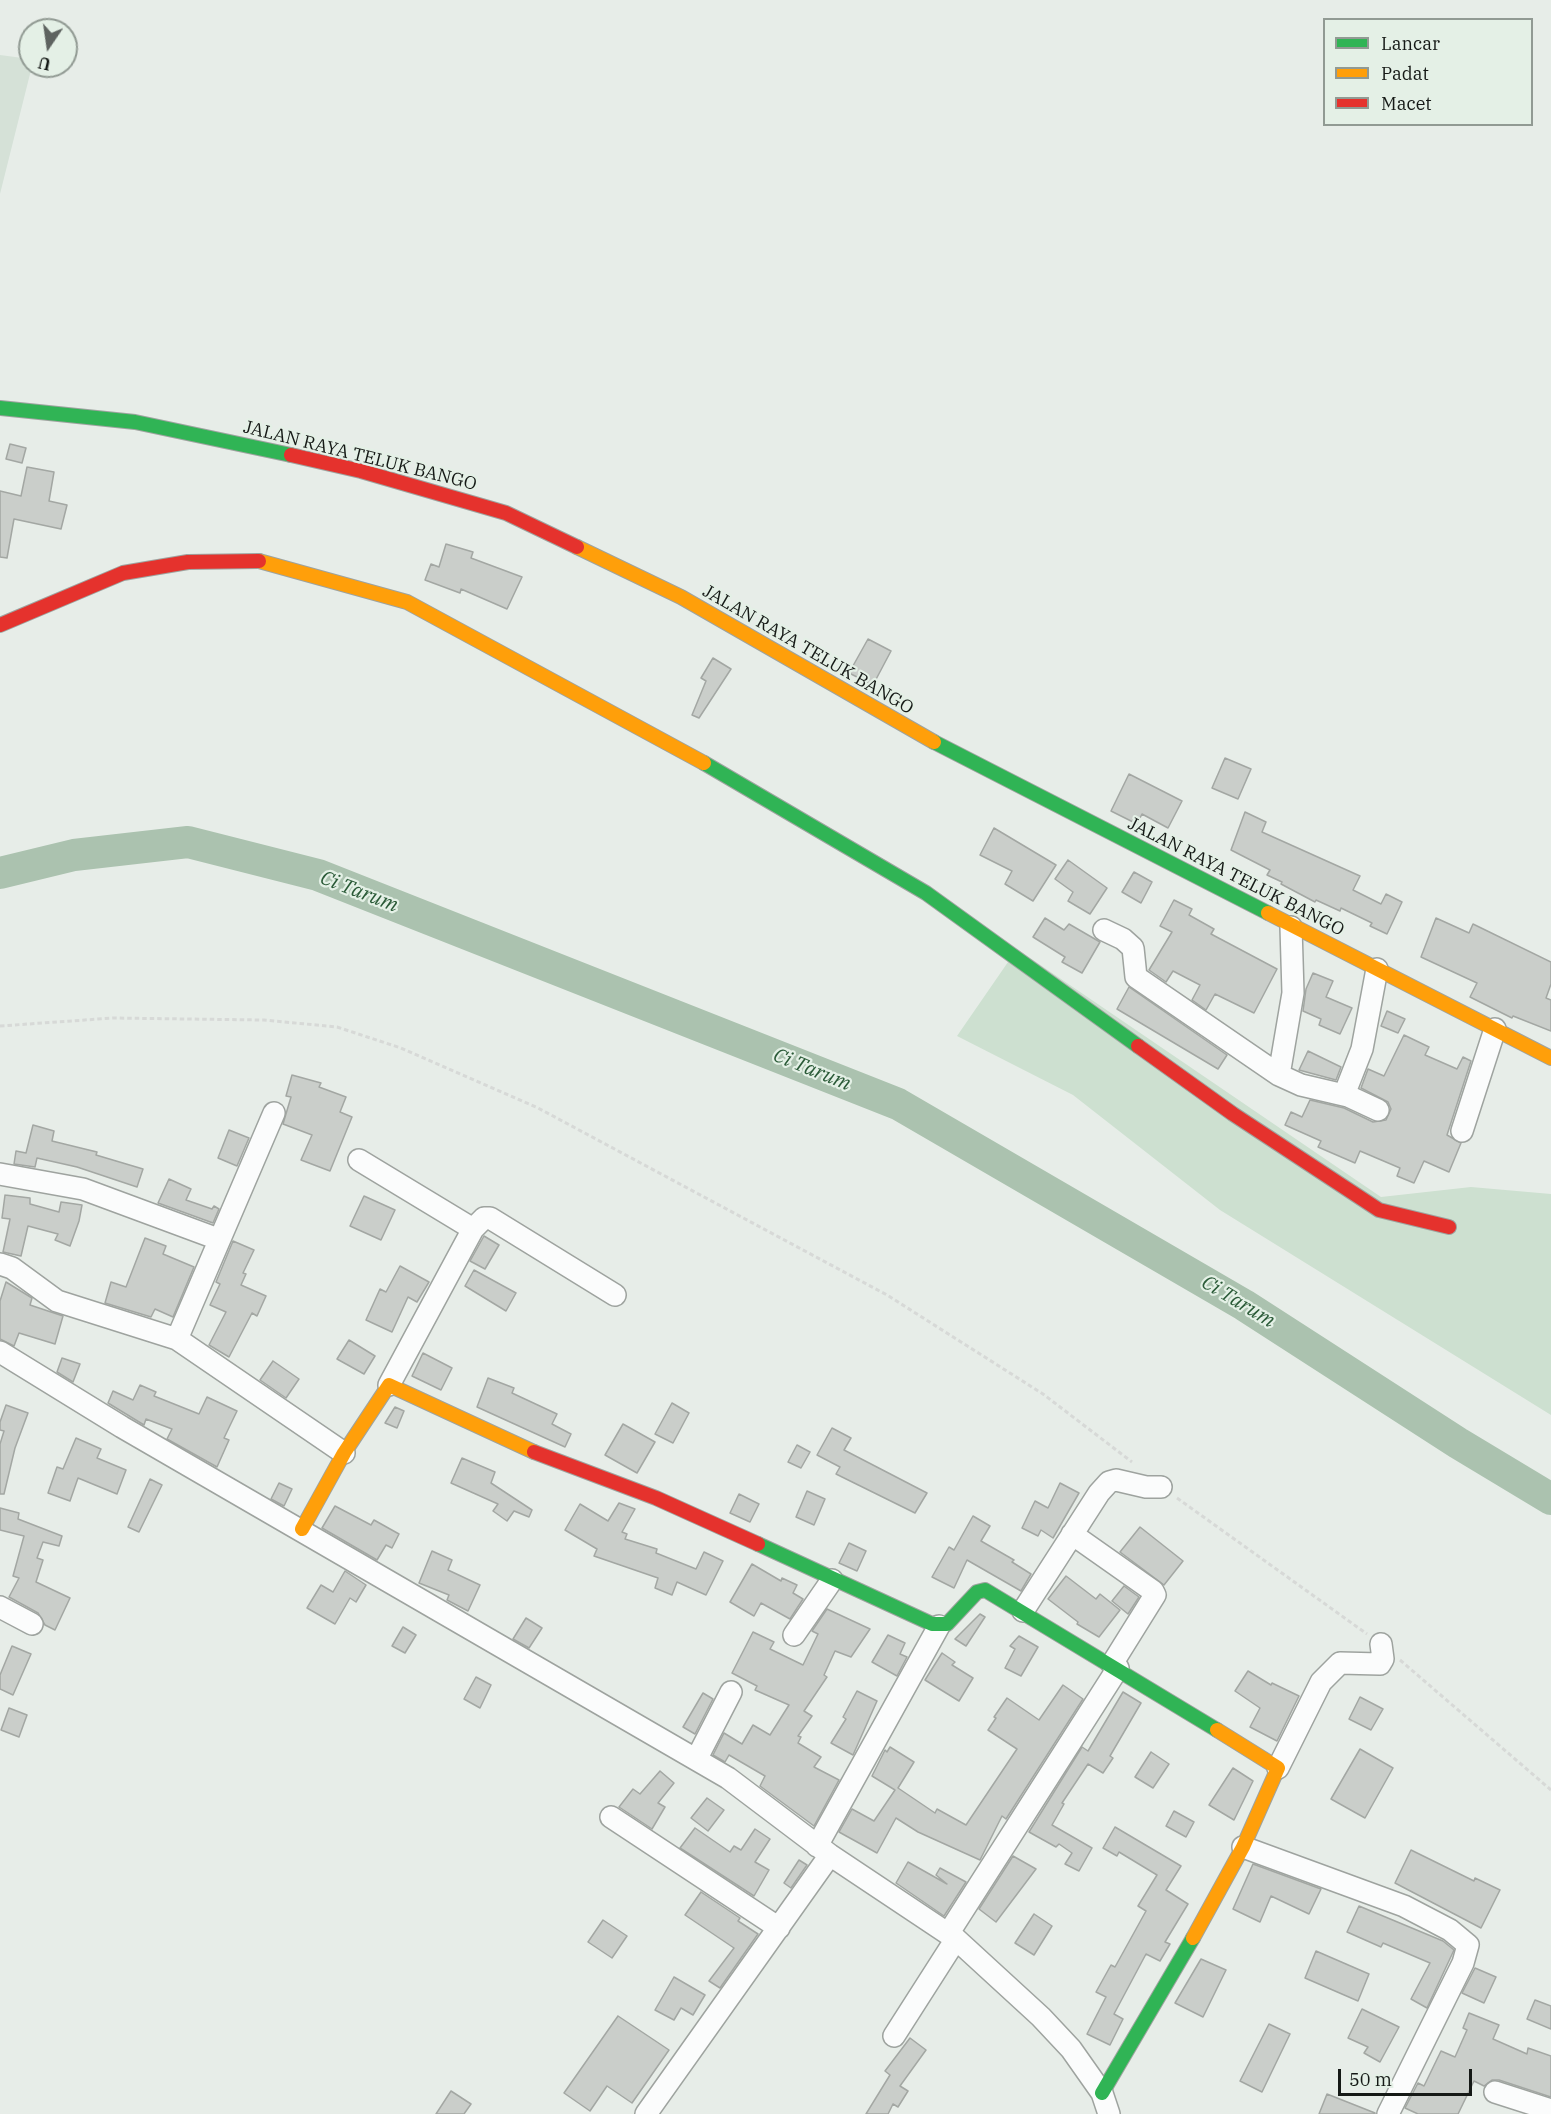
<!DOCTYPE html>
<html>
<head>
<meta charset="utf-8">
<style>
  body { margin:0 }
  #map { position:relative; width:1551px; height:2114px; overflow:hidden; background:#e7ede8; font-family:"IBM Plex Serif",serif }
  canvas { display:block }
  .legend { position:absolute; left:1323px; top:18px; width:210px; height:108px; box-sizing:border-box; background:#e4f0e6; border:2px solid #919a93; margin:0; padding:8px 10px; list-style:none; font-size:18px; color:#151916 }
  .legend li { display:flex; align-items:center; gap:12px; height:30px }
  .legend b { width:30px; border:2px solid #919a93 }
  .north { position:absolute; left:18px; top:18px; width:60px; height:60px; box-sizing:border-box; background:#e4f0e6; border:2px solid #919a93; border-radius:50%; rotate:193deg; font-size:16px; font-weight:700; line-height:24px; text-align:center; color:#151916 }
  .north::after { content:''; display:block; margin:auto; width:21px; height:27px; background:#5e6360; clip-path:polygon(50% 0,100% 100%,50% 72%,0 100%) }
  .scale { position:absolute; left:1338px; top:2069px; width:134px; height:27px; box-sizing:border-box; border:3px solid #151916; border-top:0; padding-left:8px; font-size:18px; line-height:21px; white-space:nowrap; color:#151916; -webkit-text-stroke:4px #e4f0e6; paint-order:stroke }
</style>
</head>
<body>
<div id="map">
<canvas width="1551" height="2114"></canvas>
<ul class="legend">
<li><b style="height:8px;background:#30b455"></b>Lancar</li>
<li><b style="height:8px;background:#ff9f0a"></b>Padat</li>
<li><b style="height:8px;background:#e5322d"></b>Macet</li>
</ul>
<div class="north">U</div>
<div class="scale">50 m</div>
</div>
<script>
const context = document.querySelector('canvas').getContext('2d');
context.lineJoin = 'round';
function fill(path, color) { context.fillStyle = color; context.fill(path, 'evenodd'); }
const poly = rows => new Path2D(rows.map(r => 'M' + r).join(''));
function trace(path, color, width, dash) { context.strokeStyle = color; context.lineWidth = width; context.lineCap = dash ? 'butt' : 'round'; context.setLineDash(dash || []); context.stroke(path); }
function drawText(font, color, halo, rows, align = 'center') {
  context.font = font + ' "IBM Plex Serif",serif'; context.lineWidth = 4.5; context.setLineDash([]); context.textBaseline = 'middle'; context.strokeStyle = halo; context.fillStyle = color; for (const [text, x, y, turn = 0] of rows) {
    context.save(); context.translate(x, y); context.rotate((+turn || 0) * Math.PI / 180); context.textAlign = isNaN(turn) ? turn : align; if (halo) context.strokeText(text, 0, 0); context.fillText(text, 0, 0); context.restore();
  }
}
const built = poly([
  [0,55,30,59,30,66,32,66,0,194]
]);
const green = poly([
  [1017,949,1381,1197,1471,1187,1551,1194,1551,1415,1220,1210,1073,1095,957,1036]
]);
const river = poly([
  [0,873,74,855,188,842,318,875,898,1104,1244,1305,1458,1443,1551,1499]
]);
const building = poly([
  [10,444,26,448,22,463,6,459,10,444],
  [27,467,54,472,49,501,67,505,61,529,14,519,7,558,0,557,0,491,21,496,27,467],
  [446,544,473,552,471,558,522,577,507,609,461,589,460,593,425,580,431,564,439,567,446,544],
  [868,639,891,651,873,685,849,673,868,639],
  [713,658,731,669,699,718,692,715,706,681,701,678,713,658],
  [1225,758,1251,769,1238,799,1212,788,1225,758],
  [1129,774,1182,801,1168,828,1142,814,1137,824,1111,811,1129,774],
  [1245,812,1266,822,1262,832,1360,876,1353,890,1381,904,1386,894,1402,902,1387,934,1370,926,1372,923,1341,908,1340,911,1316,900,1315,902,1281,884,1282,882,1267,875,1270,870,1231,850,1245,812],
  [994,828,1056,865,1033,901,1005,884,1012,871,980,855,994,828],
  [1068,860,1107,888,1090,914,1068,901,1073,892,1055,879,1068,860],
  [1134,872,1152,882,1141,903,1122,892,1134,872],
  [1174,900,1192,909,1189,915,1214,929,1211,934,1277,969,1254,1013,1215,994,1206,1010,1192,1000,1200,985,1173,971,1166,982,1149,970,1172,932,1160,926,1174,900],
  [1045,918,1064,930,1069,924,1100,942,1082,973,1062,962,1065,957,1033,937,1045,918],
  [1436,918,1469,933,1473,924,1551,962,1551,984,1546,998,1551,1000,1551,1031,1513,1016,1512,1018,1470,997,1477,983,1421,957,1436,918],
  [1313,973,1333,981,1326,997,1352,1008,1340,1034,1319,1025,1321,1019,1303,1011,1306,989,1313,973],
  [1129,987,1227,1055,1218,1069,1117,1009,1129,987],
  [1387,1011,1405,1019,1398,1033,1381,1026,1387,1011],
  [1404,1035,1429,1047,1425,1055,1457,1069,1463,1057,1471,1061,1447,1135,1461,1143,1449,1172,1424,1161,1414,1183,1397,1176,1400,1168,1360,1151,1355,1163,1318,1147,1321,1141,1285,1125,1291,1112,1302,1117,1310,1100,1344,1108,1373,1122,1386,1120,1391,1109,1388,1102,1361,1088,1368,1069,1384,1076,1404,1035],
  [1308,1051,1341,1067,1336,1080,1299,1070,1308,1051],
  [292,1075,321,1083,319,1087,346,1097,340,1112,352,1117,330,1171,301,1160,312,1135,283,1124,291,1097,286,1096,292,1075],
  [33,1125,54,1131,52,1141,97,1152,96,1155,143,1169,137,1187,77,1167,37,1158,35,1167,14,1164,16,1151,26,1153,33,1125],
  [229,1130,249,1138,237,1166,218,1158,229,1130],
  [169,1179,191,1189,186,1200,212,1209,214,1206,219,1209,213,1223,158,1203,169,1179],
  [5,1195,30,1198,30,1204,59,1212,61,1202,82,1205,79,1221,70,1246,55,1240,58,1234,28,1226,21,1256,3,1252,10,1219,2,1218,5,1195],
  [364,1196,395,1210,381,1240,350,1226,364,1196],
  [484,1236,499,1245,485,1269,470,1261,484,1236],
  [145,1238,166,1246,163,1254,194,1267,173,1317,155,1309,151,1317,105,1303,111,1282,126,1287,145,1238],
  [233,1241,254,1250,243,1273,246,1274,241,1285,266,1296,257,1316,252,1313,229,1357,209,1345,226,1312,210,1305,220,1284,216,1282,233,1241],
  [400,1266,429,1282,417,1302,408,1297,392,1332,366,1320,380,1289,386,1292,400,1266],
  [474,1270,516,1293,506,1311,465,1286,474,1270],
  [6,1282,32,1298,30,1305,63,1316,55,1344,19,1333,14,1346,0,1339,0,1301,6,1282],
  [349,1340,375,1356,364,1374,337,1359,349,1340],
  [423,1353,452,1368,441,1390,412,1376,423,1353],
  [62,1358,80,1364,73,1382,57,1372,62,1358],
  [273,1361,299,1379,286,1398,260,1380,273,1361],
  [488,1378,514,1388,512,1393,557,1414,552,1424,571,1434,565,1447,477,1407,488,1378],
  [140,1385,156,1392,154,1396,199,1414,207,1397,237,1411,224,1438,229,1440,217,1467,167,1439,172,1429,146,1419,144,1425,108,1403,113,1391,133,1400,140,1385],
  [672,1403,689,1413,673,1443,655,1434,672,1403],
  [6,1405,28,1413,15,1448,4,1494,0,1494,0,1444,4,1431,0,1430,0,1422,6,1405],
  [395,1407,404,1411,397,1428,385,1423,395,1407],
  [623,1424,655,1442,637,1473,605,1455,623,1424],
  [832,1428,851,1438,844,1450,927,1493,915,1513,836,1474,840,1467,817,1455,832,1428],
  [76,1438,101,1449,97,1458,126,1470,117,1494,78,1478,70,1501,48,1493,57,1467,63,1469,76,1438],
  [797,1445,810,1452,801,1468,788,1462,797,1445],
  [462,1458,495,1472,491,1483,532,1510,529,1517,514,1511,507,1521,493,1511,498,1504,451,1483,462,1458],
  [150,1479,162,1485,139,1532,128,1527,150,1479],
  [279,1483,292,1489,284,1506,271,1499,279,1483],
  [1060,1483,1079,1493,1053,1538,1041,1530,1038,1536,1022,1528,1035,1501,1048,1508,1060,1483],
  [807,1491,825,1499,814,1525,796,1517,807,1491],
  [739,1494,759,1504,750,1522,730,1513,739,1494],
  [619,1503,635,1509,622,1532,627,1534,625,1539,657,1549,656,1553,696,1569,704,1552,723,1561,706,1595,677,1582,672,1595,655,1588,658,1578,594,1556,597,1549,565,1530,580,1504,608,1521,619,1503],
  [335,1506,371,1525,374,1520,399,1534,392,1548,386,1545,377,1560,322,1528,335,1506],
  [0,1508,19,1513,18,1519,62,1536,59,1546,43,1542,37,1558,43,1560,36,1582,70,1598,55,1630,45,1625,38,1613,9,1597,19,1578,13,1576,24,1536,0,1530,0,1508],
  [973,1516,990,1526,981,1541,1014,1560,1012,1562,1031,1574,1021,1591,967,1560,954,1588,932,1577,949,1547,954,1550,973,1516],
  [1140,1527,1183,1561,1164,1585,1120,1552,1140,1527],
  [849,1543,866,1551,857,1571,839,1563,849,1543],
  [432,1551,452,1560,448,1570,480,1585,468,1611,447,1600,449,1595,419,1583,432,1551],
  [752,1564,781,1581,782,1578,797,1585,793,1593,803,1599,790,1619,761,1603,754,1616,730,1602,752,1564],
  [345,1571,366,1585,356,1602,350,1598,335,1624,307,1608,321,1585,333,1592,345,1571],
  [1066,1576,1096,1599,1100,1594,1120,1610,1099,1637,1077,1624,1078,1622,1048,1599,1066,1576],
  [1124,1586,1139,1597,1128,1614,1112,1601,1124,1586],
  [827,1609,870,1629,851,1657,835,1651,824,1675,827,1677,804,1711,812,1716,798,1736,801,1737,798,1743,821,1757,814,1767,839,1780,814,1826,760,1786,765,1776,729,1755,725,1762,713,1755,724,1733,742,1744,753,1725,770,1735,789,1705,755,1690,757,1686,732,1673,753,1632,774,1642,770,1649,803,1665,818,1634,812,1631,827,1609],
  [980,1614,985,1617,966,1646,955,1639,980,1614],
  [526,1618,542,1628,529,1648,513,1639,526,1618],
  [403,1627,416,1635,405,1653,392,1646,403,1627],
  [888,1635,905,1643,900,1654,907,1657,897,1676,872,1662,888,1635],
  [1019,1636,1038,1647,1021,1676,1005,1668,1015,1649,1010,1646,1019,1636],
  [12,1646,31,1654,13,1695,0,1689,0,1675,12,1646],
  [942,1653,955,1662,952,1665,973,1678,959,1701,925,1680,942,1653],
  [1248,1671,1271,1685,1272,1683,1299,1696,1277,1741,1250,1727,1260,1708,1235,1691,1248,1671],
  [476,1677,491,1685,480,1708,464,1699,476,1677],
  [1063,1685,1083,1699,1006,1819,1002,1816,980,1860,918,1832,896,1818,877,1853,839,1832,852,1809,874,1821,895,1790,872,1776,885,1750,887,1752,890,1747,914,1762,898,1788,935,1813,937,1809,966,1825,1017,1749,988,1730,996,1718,994,1717,1007,1698,1039,1720,1063,1685],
  [857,1691,877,1701,853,1755,831,1743,846,1719,843,1717,857,1691],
  [1123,1692,1141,1703,1110,1756,1113,1758,1103,1773,1088,1764,1062,1803,1064,1804,1052,1825,1092,1848,1079,1871,1065,1864,1072,1853,1059,1844,1056,1847,1029,1832,1082,1747,1088,1751,1123,1692],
  [703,1693,713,1699,695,1734,683,1727,703,1693],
  [1360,1697,1383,1709,1371,1730,1349,1719,1360,1697],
  [9,1708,27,1715,19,1737,1,1730,9,1708],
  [1360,1749,1393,1768,1365,1818,1331,1799,1360,1749],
  [1151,1752,1169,1764,1153,1788,1135,1777,1151,1752],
  [1233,1768,1253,1781,1234,1820,1209,1805,1233,1768],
  [660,1771,674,1783,658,1803,665,1807,652,1829,619,1807,633,1789,640,1794,660,1771],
  [707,1798,724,1810,708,1831,691,1818,707,1798],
  [1174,1811,1194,1822,1186,1837,1166,1826,1174,1811],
  [1115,1827,1181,1866,1166,1890,1188,1904,1165,1942,1170,1944,1160,1961,1146,1954,1114,2014,1123,2019,1110,2045,1087,2034,1106,1997,1096,1992,1111,1965,1115,1967,1146,1911,1138,1906,1157,1875,1119,1852,1117,1856,1103,1848,1115,1827],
  [695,1828,730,1852,734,1846,741,1850,755,1829,770,1839,755,1862,769,1870,754,1896,680,1848,695,1828],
  [1411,1850,1474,1881,1475,1878,1500,1890,1481,1928,1395,1883,1411,1850],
  [1013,1856,1036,1869,996,1922,979,1909,1013,1856],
  [799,1860,807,1865,791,1888,784,1883,799,1860],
  [908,1862,947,1884,936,1875,940,1868,966,1882,944,1916,896,1883,908,1862],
  [1253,1864,1321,1889,1309,1914,1271,1896,1260,1922,1233,1909,1253,1864],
  [701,1892,740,1918,738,1921,758,1934,720,1988,709,1981,734,1948,685,1915,701,1892],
  [1359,1906,1443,1941,1454,1950,1427,2008,1411,1999,1430,1963,1383,1943,1381,1947,1347,1932,1359,1906],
  [1034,1914,1052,1926,1034,1955,1015,1943,1034,1914],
  [603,1920,627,1936,612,1958,588,1942,603,1920],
  [1316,1951,1369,1974,1358,2001,1305,1978,1316,1951],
  [1201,1959,1226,1970,1203,2017,1175,2003,1201,1959],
  [1475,1968,1496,1977,1484,2003,1462,1993,1475,1968],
  [674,1977,705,1995,693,2015,681,2008,674,2020,655,2010,674,1977],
  [1535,2000,1551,2006,1551,2029,1527,2019,1535,2000],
  [1362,2009,1399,2027,1380,2062,1364,2053,1368,2047,1348,2038,1362,2009],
  [1469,2013,1499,2025,1493,2039,1527,2054,1528,2048,1551,2056,1551,2097,1499,2080,1492,2080,1484,2086,1474,2081,1458,2114,1418,2114,1405,2108,1418,2083,1424,2086,1441,2051,1455,2057,1467,2030,1463,2028,1469,2013],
  [618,2016,669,2050,632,2103,607,2086,590,2111,564,2093,618,2016],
  [1269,2024,1290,2034,1262,2092,1240,2081,1269,2024],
  [910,2038,926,2050,900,2086,908,2091,898,2107,893,2104,888,2114,866,2114,890,2075,885,2071,910,2038],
  [451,2091,471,2104,464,2114,436,2114,451,2091],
  [1327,2094,1375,2113,1375,2114,1319,2114,1327,2094]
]);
const path = poly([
  [0,1026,113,1018,264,1020,337,1027,401,1048,538,1108,887,1295,1043,1394,1132,1462],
  [1177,1498,1367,1634],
  [1400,1660,1551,1790]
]);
const street = poly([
  [1104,930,1123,939,1133,948,1136,977,1279,1075,1301,1085,1348,1096,1378,1110],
  [1279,1075,1293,993,1291,927],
  [1344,1095,1362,1049,1377,969],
  [1462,1131,1495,1029],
  [359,1160,473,1229],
  [0,1174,83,1189,218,1239],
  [0,1264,12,1268,57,1301,177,1339,344,1453],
  [177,1339,274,1113],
  [0,1352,122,1427,728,1778,830,1855,956,1939,1041,2017,1071,2049,1102,2093,1109,2114],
  [389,1385,473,1229,484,1218,490,1218,615,1295],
  [1072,1534,1153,1591,1155,1595,1112,1664],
  [0,1607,32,1624],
  [1023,1611,1099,1493,1109,1482,1116,1480,1146,1487,1161,1487],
  [794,1635,832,1580],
  [697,1758,731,1692],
  [1278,1768,1321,1682,1340,1663,1380,1664,1383,1659,1381,1644],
  [611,1817,779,1928],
  [817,1846,939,1626],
  [1243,1847,1404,1906,1450,1930,1468,1945,1463,1963,1388,2114],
  [948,1934,1118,1668],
  [894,2036,956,1939],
  [1495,2092,1551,2110],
  [646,2114,830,1855]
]);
const fast = poly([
  [0,408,135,422,291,455],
  [934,742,1268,913],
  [704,763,926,893,1138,1046],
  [758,1544,932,1624,947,1624,977,1592,985,1590,1217,1730],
  [1102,2093,1193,1938]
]);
const slow = poly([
  [577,547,681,597,934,742],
  [259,561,407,602,704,763],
  [1268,913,1551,1058],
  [302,1529,344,1453,389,1385,534,1452],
  [1193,1938,1243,1847,1278,1768,1217,1730]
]);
const jam = poly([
  [291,455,361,471,506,513,577,547],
  [0,625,123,573,188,562,259,561],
  [1138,1046,1233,1114,1379,1210,1449,1227],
  [534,1452,656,1498,758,1544]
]);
const streetNames = [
  ["JALAN RAYA TELUK BANGO",360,456,14],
  ["JALAN RAYA TELUK BANGO",808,650,30],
  ["JALAN RAYA TELUK BANGO",1236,877,27]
];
const waterNames = [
  ["Ci Tarum",359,892,21],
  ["Ci Tarum",812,1070,22],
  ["Ci Tarum",1238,1302,31]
];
fill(built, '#d5e1d7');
fill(green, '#cde0d0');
trace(river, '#abc2af', 32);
fill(building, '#caceca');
trace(building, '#a3a7a3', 1.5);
trace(street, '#9ea39f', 24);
trace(fast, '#9ea39f', 16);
trace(slow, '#9ea39f', 16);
trace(jam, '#9ea39f', 16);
trace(path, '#d7d9d7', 3, [4.5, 3]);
trace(street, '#fbfcfc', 21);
trace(fast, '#30b455', 14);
trace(slow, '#ff9f0a', 14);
trace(jam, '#e5322d', 14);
drawText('18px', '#151916', '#e4f0e6', streetNames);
drawText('italic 20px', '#2a5a37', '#e4f0e6', waterNames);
</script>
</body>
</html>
